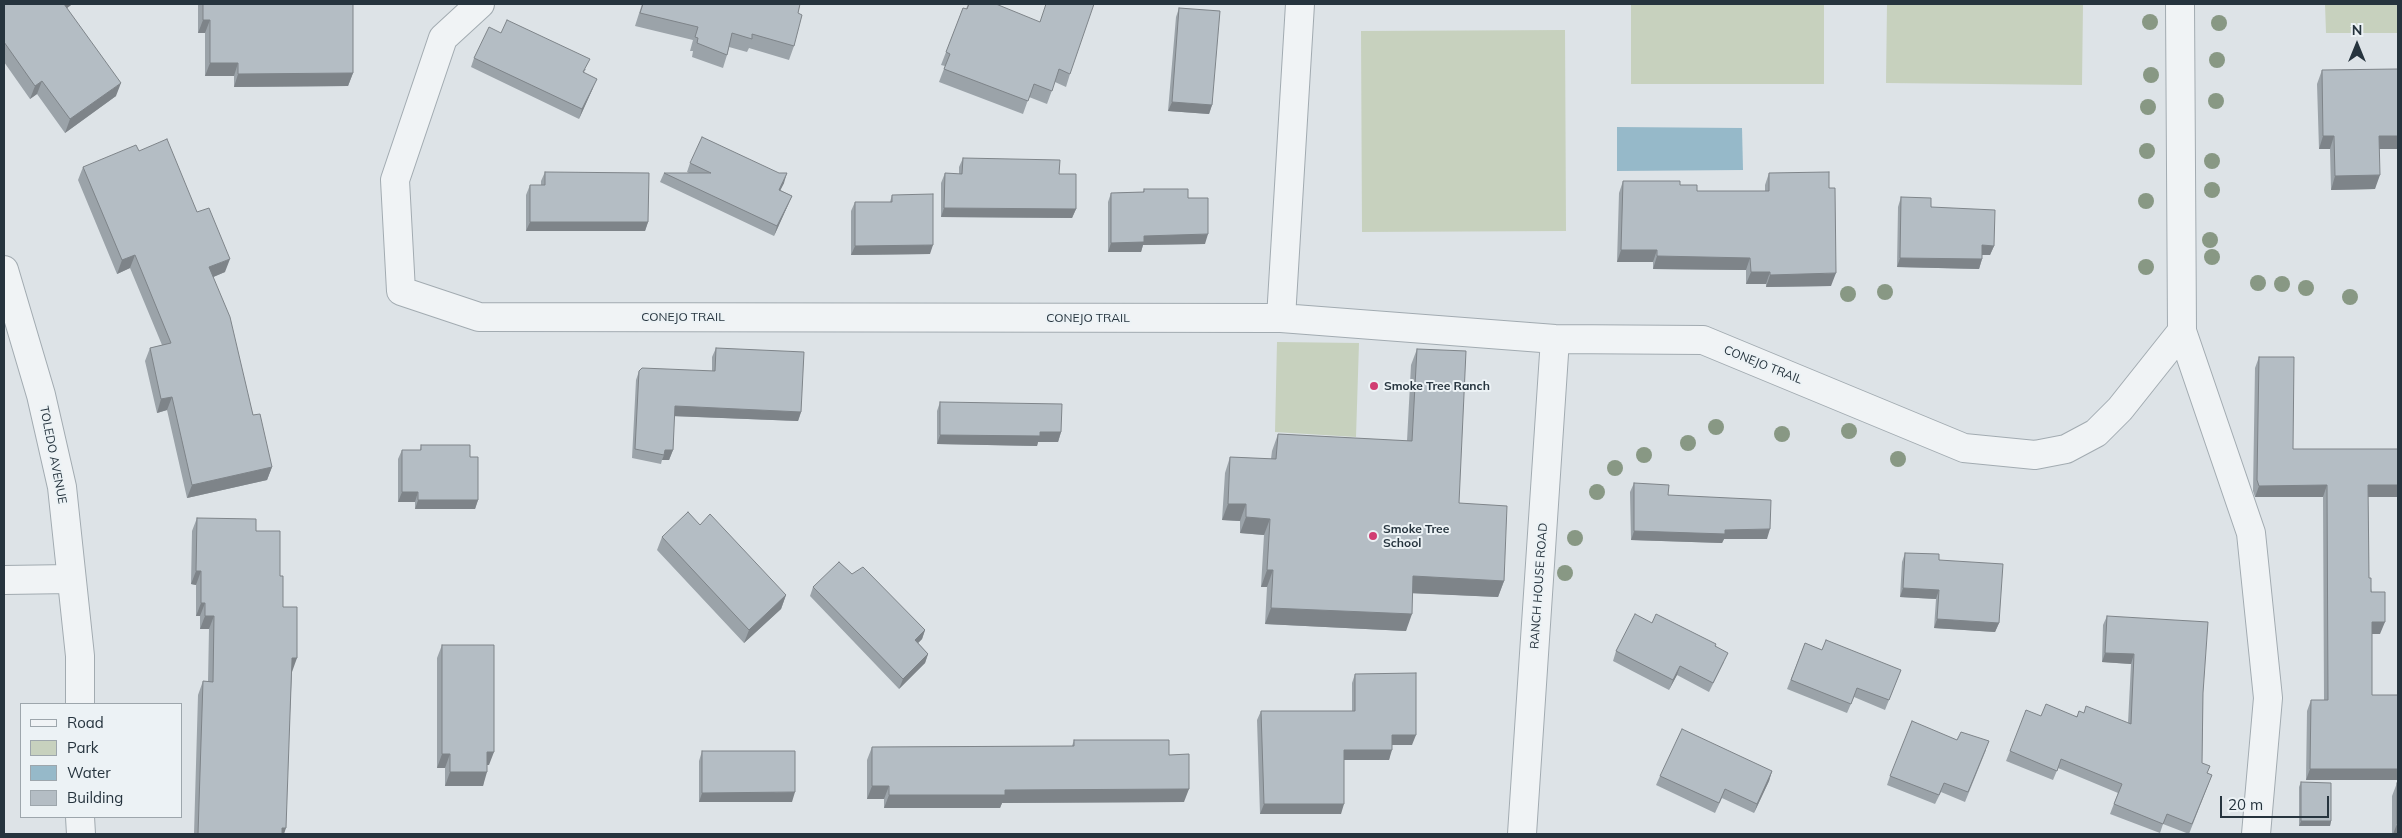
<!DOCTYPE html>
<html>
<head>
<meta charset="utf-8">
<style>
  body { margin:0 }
  #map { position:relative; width:2402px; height:838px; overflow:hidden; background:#dde3e7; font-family:Mulish,sans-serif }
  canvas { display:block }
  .frame { position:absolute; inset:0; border:5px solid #26343e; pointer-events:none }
  .legend { position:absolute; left:20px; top:703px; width:162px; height:115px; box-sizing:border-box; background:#ecf2f5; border:1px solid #9da6ac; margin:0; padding:6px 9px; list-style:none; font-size:15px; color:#26343e }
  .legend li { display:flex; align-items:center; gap:10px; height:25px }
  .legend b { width:25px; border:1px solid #9da6ac }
  .north { position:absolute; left:2332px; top:20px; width:50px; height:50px; -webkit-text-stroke:4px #ecf2f5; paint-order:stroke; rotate:0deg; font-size:14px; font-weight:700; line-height:20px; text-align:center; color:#26343e }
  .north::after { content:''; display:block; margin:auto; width:18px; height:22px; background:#26343e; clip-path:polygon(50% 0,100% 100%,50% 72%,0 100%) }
  .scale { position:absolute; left:2220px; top:796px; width:109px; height:22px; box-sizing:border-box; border:2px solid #26343e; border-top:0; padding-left:6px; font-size:15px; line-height:18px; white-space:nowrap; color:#26343e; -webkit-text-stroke:4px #ecf2f5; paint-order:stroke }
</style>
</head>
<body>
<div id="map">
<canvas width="2402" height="838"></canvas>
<div class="frame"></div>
<ul class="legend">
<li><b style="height:6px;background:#f0f3f5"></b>Road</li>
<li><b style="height:14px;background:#c7d1be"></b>Park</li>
<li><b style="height:14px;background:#96b9c9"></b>Water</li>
<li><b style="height:14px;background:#b4bdc4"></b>Building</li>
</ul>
<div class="north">N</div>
<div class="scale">20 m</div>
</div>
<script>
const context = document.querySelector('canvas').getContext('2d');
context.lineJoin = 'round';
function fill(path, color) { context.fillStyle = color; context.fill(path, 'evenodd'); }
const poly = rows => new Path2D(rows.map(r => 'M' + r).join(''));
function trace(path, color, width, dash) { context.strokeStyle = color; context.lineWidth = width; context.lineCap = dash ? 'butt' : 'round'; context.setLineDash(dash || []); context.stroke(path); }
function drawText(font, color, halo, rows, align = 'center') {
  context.font = font + ' Mulish,sans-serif'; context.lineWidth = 4; context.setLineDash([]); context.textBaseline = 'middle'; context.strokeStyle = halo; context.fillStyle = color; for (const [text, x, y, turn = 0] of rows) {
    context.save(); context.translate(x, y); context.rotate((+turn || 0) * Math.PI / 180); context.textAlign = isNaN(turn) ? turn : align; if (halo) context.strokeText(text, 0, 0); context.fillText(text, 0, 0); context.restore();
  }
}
const green = poly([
  [1631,4,1824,4,1824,84,1631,84],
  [1887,4,2083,4,2082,85,1886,83],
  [2325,4,2398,4,2398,33,2326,33],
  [1565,30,1566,231,1362,232,1361,31],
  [1277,342,1359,343,1356,437,1275,432]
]);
const water = poly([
  [1617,127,1742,128,1743,170,1617,171]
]);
const minor = poly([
  [480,4,443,38,395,180,401,291,479,317,1281,318,1555,339,1703,340,1964,448,2035,455,2066,449,2096,433,2120,409,2182,331],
  [2180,4,2182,331,2251,533,2268,698,2256,834],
  [4,270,41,395,62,487,80,656,80,704],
  [1281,318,1300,4],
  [4,580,71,579],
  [80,817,81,834],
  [1522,834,1555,339]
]);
const trees = [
  [2150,22],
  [2219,23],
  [2217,60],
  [2151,75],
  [2216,101],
  [2148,107],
  [2147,151],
  [2212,161],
  [2212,190],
  [2146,201],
  [2210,240],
  [2212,257],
  [2146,267],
  [2258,283],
  [2282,284],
  [2306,288],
  [1885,292],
  [1848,294],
  [2350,297],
  [1716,427],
  [1849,431],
  [1782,434],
  [1688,443],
  [1644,455],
  [1898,459],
  [1615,468],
  [1597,492],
  [1575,538],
  [1565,573]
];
const wall = poly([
  [4,4,71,5,67,8,116,96,65,133,37,94,30,99,4,62],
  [198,4,353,4,353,73,348,86,234,87,234,76,205,76,205,33,198,33],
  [642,4,800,4,798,13,794,46,789,60,749,48,747,52,729,47,727,55,723,68,692,57,693,51,690,51,693,40,635,26],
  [968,4,1070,74,1066,87,1055,82,1047,104,1029,97,1023,114,939,82,945,66,941,65,963,8,966,9],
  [1179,8,1212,105,1209,114,1168,111,1176,17],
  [474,58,586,69,584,72,593,88,579,119,471,67],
  [2322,70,2398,149,2379,149,2375,189,2331,190,2330,149,2319,149,2317,84],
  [139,151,197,212,225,272,213,277,253,415,272,467,267,480,187,498,167,410,157,413,145,361,150,348,162,345,130,268,117,274,78,180,83,167],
  [963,158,1059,174,1076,209,1072,218,941,217,941,183,945,173,959,174,959,167],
  [690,163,784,183,780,190,792,196,788,205,774,236,660,182,664,173,689,173,687,172],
  [545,172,648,222,645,231,526,231,526,195,530,185,541,185,541,181],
  [1769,173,1831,286,1766,287,1766,284,1746,284,1746,270,1653,269,1653,262,1617,262,1619,193,1623,181,1680,185,1697,191,1765,191,1765,185],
  [1144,189,1188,198,1205,244,1143,245,1141,252,1108,252,1108,202,1111,193,1143,192],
  [892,195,930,254,851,255,851,211,855,202,890,202],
  [1901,197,1931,207,1994,246,1990,255,1982,255,1982,259,1979,269,1897,267,1898,207],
  [716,348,801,412,798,421,674,416,673,450,669,460,662,460,661,464,632,458,636,380,639,371,712,371,712,357],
  [1417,349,1459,503,1504,581,1498,597,1413,593,1406,631,1265,624,1267,587,1261,587,1264,535,1240,533,1240,521,1222,520,1225,473,1230,457,1271,459,1272,451,1278,434,1407,441,1411,365],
  [2259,357,2293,449,2368,497,2369,578,2380,634,2372,634,2372,695,2398,780,2306,780,2307,711,2311,700,2324,700,2323,497,2255,497,2253,491,2255,368],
  [940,402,1061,432,1058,442,1038,442,1037,446,937,444,937,411],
  [421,445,470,457,478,500,475,509,415,509,415,502,398,502,398,459,402,450,420,450],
  [1634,483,1668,495,1767,539,1724,539,1722,543,1631,540,1630,492],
  [197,518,256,531,280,576,283,607,292,672,284,834,194,834,198,695,203,681,208,682,209,629,200,629,200,616,196,616,196,585,191,584,192,531],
  [700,525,786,595,781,609,744,643,657,550,662,537],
  [1905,553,1939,560,1999,623,1995,632,1934,628,1936,599,1900,597,1902,562],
  [852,574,925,630,922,639,918,643,928,654,925,663,899,689,810,596,813,587],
  [2107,616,2203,693,2202,763,2207,773,2212,775,2189,834,2163,824,2160,833,2110,814,2118,793,2058,768,2053,780,2006,761,2010,751,2041,716,2077,716,2128,723,2131,664,2102,662,2103,625],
  [1652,623,1716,646,1724,662,1709,692,1677,675,1669,690,1613,661,1616,651],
  [1805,643,1822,650,1901,670,1885,710,1854,697,1847,713,1787,689],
  [442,645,489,765,487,765,483,786,445,786,445,768,437,768,437,658],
  [1355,674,1412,745,1392,745,1389,760,1344,760,1341,814,1260,814,1257,720,1261,711,1352,711,1352,683],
  [1074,740,1169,755,1184,802,1002,803,1000,808,884,808,884,799,867,799,867,760,872,747,1072,746],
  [1957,740,1986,750,1965,802,1941,792,1935,804,1887,785,1890,776],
  [702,751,792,802,699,802,699,761],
  [1772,771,1769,781,1754,813,1722,798,1715,813,1656,785,1660,776],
  [2301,782,2331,821,2330,826,2299,826,2299,787],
  [2397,783,2398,834,2392,834,2392,796]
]);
const shadedWall = poly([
  [62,4,72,4,71,5,58,15],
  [203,20,210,20,205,33,198,33],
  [210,63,238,63,234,76,205,76],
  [353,73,348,86,234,87,238,74],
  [597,79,593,88,579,119,582,109],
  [42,81,37,94,30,99,35,86],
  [121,83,116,96,65,133,70,119],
  [1172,102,1212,105,1209,114,1168,111],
  [2323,136,2334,136,2330,149,2319,149],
  [2379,136,2398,136,2398,149,2374,149],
  [787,173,784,183,776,199,779,190],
  [2380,175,2375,189,2331,190,2335,176],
  [792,196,788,205,774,236,777,226],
  [944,208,1076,209,1072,218,941,217],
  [530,222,648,222,645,231,526,231],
  [1208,234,1205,244,1143,245,1141,252,1108,252,1111,243,1144,236],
  [933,245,930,254,851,255,855,246],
  [1982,245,1994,246,1990,255,1979,255],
  [1621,250,1657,250,1653,262,1617,262],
  [135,255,130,268,117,274,122,260],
  [1657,256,1750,258,1746,270,1653,269],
  [1900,258,1982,259,1979,269,1897,267],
  [230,259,225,272,204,281,209,267],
  [1751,272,1770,272,1766,284,1746,284],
  [1836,273,1831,286,1766,287,1770,275],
  [172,397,167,410,157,413,161,399],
  [675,406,801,412,798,421,671,416],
  [1040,432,1061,432,1058,442,1038,442,1037,446,937,444,940,435],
  [665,450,673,450,669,460,662,460,664,455],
  [272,467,267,480,187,498,192,485],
  [2327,485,2323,497,2255,497,2259,486],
  [2368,485,2398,485,2398,497,2364,497],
  [402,492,418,492,415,502,398,502],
  [418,500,478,500,475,509,415,509],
  [1228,504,1246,504,1240,521,1222,520],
  [1246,517,1270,519,1264,535,1240,533],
  [1770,529,1767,539,1724,539,1722,543,1631,540,1634,531],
  [1267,570,1273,570,1267,587,1261,587],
  [196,571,201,571,196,585,191,584],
  [1413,576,1504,581,1498,597,1407,593],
  [1903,588,1939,590,1936,599,1900,597],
  [786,595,781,609,744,643,749,630],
  [201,603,205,603,200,616,196,616],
  [1271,608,1412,614,1406,631,1265,624],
  [205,616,214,616,209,629,200,629],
  [1937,619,1999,623,1995,632,1934,628],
  [2372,622,2385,622,2380,634,2368,634],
  [925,630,922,639,912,649,915,640],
  [2105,653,2134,654,2131,664,2102,662],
  [928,654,925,663,899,689,903,679],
  [292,658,297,658,292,672],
  [1680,666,1677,675,1669,690,1673,680],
  [1392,735,1416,735,1412,745,1389,745],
  [1344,750,1392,750,1389,760,1341,760],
  [487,752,494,752,489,765,483,765],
  [442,754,450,754,445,768,437,768],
  [2310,769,2398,769,2398,780,2306,780],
  [1772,771,1769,781,1754,813,1757,804],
  [450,772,487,772,483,786,445,786],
  [872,786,889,786,884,799,867,799],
  [1189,789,1184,802,1002,803,1000,808,884,808,889,795,1005,790],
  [795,792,792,802,699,802,702,793],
  [1264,804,1344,804,1341,814,1260,814],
  [2301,821,2331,821,2330,826,2299,826],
  [2397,824,2398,824,2398,834,2393,834],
  [282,828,286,828,284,834,280,834]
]);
const building = poly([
  [4,4,64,4,121,83,70,119,42,81,35,86,4,42,4,4],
  [203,4,353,4,353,73,238,74,238,63,210,63,210,20,203,20,203,4],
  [643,4,800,4,798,13,802,15,794,46,752,34,752,39,732,33,727,55,697,43,698,38,695,37,698,27,640,13,643,4],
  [969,4,996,4,1040,22,1046,4,1094,4,1070,74,1059,69,1052,91,1034,84,1028,101,944,69,950,54,946,52,963,8,967,9,969,4],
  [1179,8,1220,11,1212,105,1172,102,1179,8],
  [507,20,590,59,583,72,597,79,582,109,474,58,489,27,501,33,507,20],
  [2398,69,2398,136,2379,136,2380,175,2335,176,2334,136,2323,136,2322,70,2398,69],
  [702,137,779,173,787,173,779,190,792,196,777,226,664,173,711,173,690,163,702,137],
  [167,139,197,212,209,208,230,259,209,267,230,317,253,415,260,414,272,467,192,485,172,397,161,399,150,348,171,343,135,255,122,260,83,167,136,145,139,151,167,139],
  [963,158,1060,160,1059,174,1076,174,1076,209,944,208,945,173,962,174,963,158],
  [545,172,649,173,648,222,530,222,530,185,545,185,545,172],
  [1829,172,1829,188,1835,188,1836,273,1770,275,1770,272,1751,272,1750,258,1657,256,1657,250,1621,250,1623,181,1680,181,1680,185,1697,185,1697,191,1769,191,1769,173,1829,172],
  [1144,189,1188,189,1188,198,1208,198,1208,234,1144,236,1144,242,1111,243,1111,193,1144,192,1144,189],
  [933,194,933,245,855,246,855,202,892,202,892,195,933,194],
  [1901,197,1931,198,1931,207,1995,210,1994,246,1982,245,1982,259,1900,258,1901,197],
  [716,348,804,352,801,412,675,406,673,450,665,450,664,455,635,449,639,371,642,368,715,371,716,348],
  [1417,349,1466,351,1459,503,1507,506,1504,581,1413,576,1412,614,1271,608,1273,570,1267,570,1270,519,1246,517,1246,504,1228,504,1230,457,1276,459,1278,434,1412,441,1417,349],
  [2259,357,2294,357,2293,449,2398,449,2398,485,2368,485,2369,578,2371,578,2371,592,2385,592,2385,622,2372,622,2372,695,2398,695,2398,769,2310,769,2311,700,2328,700,2327,485,2259,486,2257,480,2259,357],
  [940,402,1062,404,1061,432,1040,432,1040,436,940,435,940,402],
  [421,445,470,445,470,457,478,457,478,500,418,500,418,492,402,492,402,450,421,450,421,445],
  [1634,483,1669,485,1668,495,1771,500,1770,529,1725,530,1725,534,1634,531,1634,483],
  [688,512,700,525,710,514,786,595,749,630,662,537,688,512],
  [197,518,256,519,256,531,280,531,280,576,283,576,283,607,297,607,297,658,292,658,286,828,282,828,282,834,198,834,203,681,213,682,214,616,205,616,205,603,201,603,201,571,196,571,197,518],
  [1905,553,1939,554,1939,560,2003,564,1999,623,1937,619,1939,590,1903,588,1905,553],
  [839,562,852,574,863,567,925,630,915,640,928,654,903,679,813,587,839,562],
  [1635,614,1652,623,1656,614,1716,644,1715,646,1728,653,1713,683,1680,666,1673,680,1616,651,1635,614],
  [2107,616,2208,622,2203,693,2202,763,2210,766,2207,773,2212,775,2192,824,2167,814,2163,824,2114,804,2122,784,2061,759,2057,771,2010,751,2026,710,2041,716,2046,704,2077,717,2079,711,2084,713,2086,706,2131,724,2134,654,2105,653,2107,616],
  [1826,640,1901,670,1889,700,1857,688,1851,704,1791,680,1805,643,1822,650,1826,640],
  [442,645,494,645,494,752,487,752,487,772,450,772,450,754,442,754,442,645],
  [1416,673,1416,735,1392,735,1392,750,1344,750,1344,804,1264,804,1261,711,1355,711,1355,674,1416,673],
  [1912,721,1957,740,1961,732,1989,741,1968,792,1944,783,1939,795,1890,776,1912,721],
  [1682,729,1772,771,1757,804,1725,789,1719,803,1660,776,1682,729],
  [1074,740,1169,740,1169,755,1189,754,1189,789,1005,790,1005,795,889,795,889,786,872,786,872,747,1074,746,1074,740],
  [702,751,795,751,795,792,702,793,702,751],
  [2301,782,2331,783,2331,821,2301,821,2301,782],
  [2397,783,2398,783,2398,824,2397,824,2397,783]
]);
const markers = [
  [1374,386,5,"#d13d72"],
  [1373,536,5,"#d13d72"]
];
const streetNames = [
  ["CONEJO TRAIL",683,317],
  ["CONEJO TRAIL",1088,318],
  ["CONEJO TRAIL",1763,365,22],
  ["TOLEDO AVENUE",53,455,79],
  ["RANCH HOUSE ROAD",1539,586,-86]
];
const poiNames = [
  ["Smoke Tree Ranch",1384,386],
  ["Smoke Tree",1383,529],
  ["School",1383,543]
];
fill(green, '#c7d1be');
fill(water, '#96b9c9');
trace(minor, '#a2abb1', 30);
trace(minor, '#f0f3f5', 28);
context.fillStyle = '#889884';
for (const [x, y] of trees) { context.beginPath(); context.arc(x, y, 8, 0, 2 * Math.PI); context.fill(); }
fill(wall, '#9ba3a9');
fill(shadedWall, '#7e8489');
fill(building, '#b4bdc4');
trace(building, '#7e8489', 1);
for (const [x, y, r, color] of markers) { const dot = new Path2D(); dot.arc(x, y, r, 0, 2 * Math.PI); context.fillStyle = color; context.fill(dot); trace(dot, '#ecf2f5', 2); }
drawText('12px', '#26343e', '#ecf2f5', streetNames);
drawText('bold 12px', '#26343e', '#ecf2f5', poiNames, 'left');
</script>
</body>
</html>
